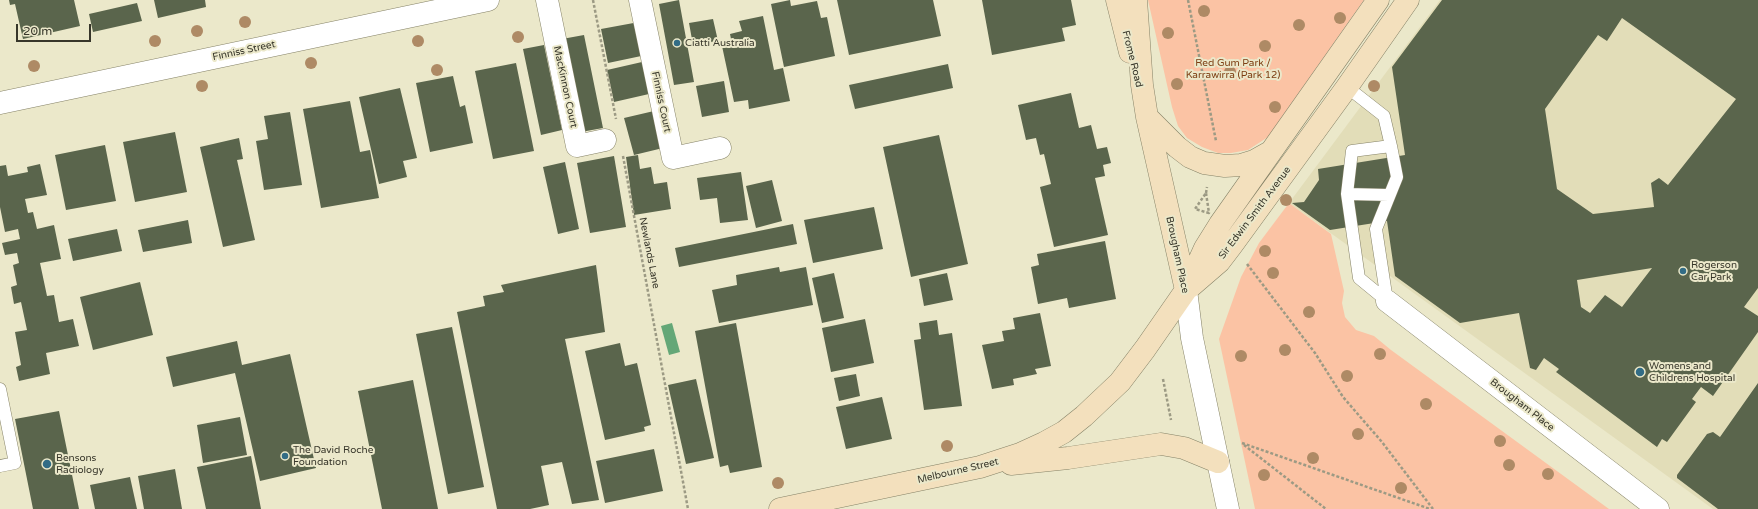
<!DOCTYPE html>
<html>
<head>
<meta charset="utf-8">
<style>
  body { margin:0 }
  #map { position:relative; width:1758px; height:509px; overflow:hidden; background:#ebe8ca; font-family:"Varela Round",sans-serif }
  canvas { display:block }
  .scale { position:absolute; left:16px; top:24px; width:75px; height:18px; box-sizing:border-box; border:2px solid #37362a; border-top:0; padding-left:5px; font-size:12px; line-height:14px; white-space:nowrap; color:#37362a; -webkit-text-stroke:3px #ebe8ca; paint-order:stroke }
</style>
</head>
<body>
<div id="map">
<canvas width="1758" height="509"></canvas>
<div class="scale">20 m</div>
</div>
<script>
const context = document.querySelector('canvas').getContext('2d');
context.lineJoin = 'round';
function fill(path, color) { context.fillStyle = color; context.fill(path, 'evenodd'); }
const poly = rows => new Path2D(rows.map(r => 'M' + r).join(''));
function trace(path, color, width, dash) { context.strokeStyle = color; context.lineWidth = width; context.lineCap = dash ? 'butt' : 'round'; context.setLineDash(dash || []); context.stroke(path); }
function drawText(font, color, halo, rows, align = 'center') {
  context.font = font + ' "Varela Round",sans-serif'; context.lineWidth = 4; context.setLineDash([]); context.textBaseline = 'middle'; context.strokeStyle = halo; context.fillStyle = color; for (const [text, x, y, turn = 0] of rows) {
    context.save(); context.translate(x, y); context.rotate((+turn || 0) * Math.PI / 180); context.textAlign = isNaN(turn) ? turn : align; if (halo) context.strokeText(text, 0, 0); context.fillText(text, 0, 0); context.restore();
  }
}
const built = poly([
  [1440,0,1758,0,1758,509,1713,509,1289,203]
]);
const green = poly([
  [1148,0,1364,0,1268,137,1248,150,1231,153,1218,153,1202,147,1187,138,1178,126,1172,107],
  [1289,203,1331,234,1344,291,1342,303,1345,317,1356,330,1374,336,1391,350,1609,509,1255,509,1219,339,1241,277,1259,243]
]);
const water = poly([
  [672,323,680,352,669,355,661,326]
]);
const building = poly([
  [9,0,74,0,80,26,23,39,15,4,10,5],
  [154,0,205,0,206,7,158,18],
  [679,0,694,82,674,85,659,4],
  [790,0,791,6,817,1,821,18,827,17,835,56,784,67,771,4],
  [837,0,933,0,941,36,849,55],
  [982,0,1071,0,1076,25,1062,28,1065,41,992,55],
  [1442,0,1758,0,1758,288,1744,307,1758,316,1758,332,1713,396,1701,387,1692,399,1696,402,1667,442,1662,439,1657,447,1556,372,1559,369,1544,358,1536,370,1530,368,1519,313,1460,323,1395,276,1387,221,1330,230,1292,203,1304,202,1319,180,1318,169,1405,155,1392,67],
  [1622,18,1736,99,1668,185,1659,178,1651,183,1654,207,1593,214,1557,189,1545,109,1598,35,1607,41],
  [1652,268,1622,307,1605,295,1590,313,1581,307,1577,280],
  [137,3,142,21,93,32,89,14],
  [763,16,774,70,783,68,790,101,749,109,748,100,734,102,722,46,732,44,730,34,742,31,739,21],
  [713,19,718,41,693,45,689,23],
  [639,22,646,55,608,63,601,29],
  [584,35,603,128,581,132,562,39],
  [544,45,562,130,541,135,523,49],
  [642,62,649,94,614,102,607,70],
  [516,63,534,151,493,159,475,71],
  [948,64,953,88,855,109,849,85],
  [453,76,460,107,465,105,473,143,430,152,416,83],
  [724,81,729,112,702,117,696,86],
  [400,88,417,158,403,161,407,177,379,184,359,97],
  [1071,93,1079,128,1091,125,1097,149,1107,147,1111,163,1103,165,1105,176,1095,178,1108,235,1054,247,1040,187,1051,184,1044,154,1040,155,1036,138,1026,140,1018,105],
  [350,101,360,152,370,150,379,198,321,208,303,109],
  [654,111,663,148,634,155,624,118],
  [290,112,302,185,264,190,256,141,268,139,264,116],
  [175,132,187,192,135,202,123,142],
  [939,135,968,264,911,277,883,147],
  [239,138,243,159,237,160,255,240,223,247,200,147],
  [105,145,116,201,66,210,55,155],
  [638,155,640,169,651,167,654,184,667,182,671,209,634,215,626,157],
  [614,156,626,227,590,233,577,163],
  [565,162,579,229,558,234,543,167],
  [40,164,47,195,25,199,28,213,33,212,37,229,54,225,61,259,40,263,47,296,54,295,59,322,73,319,79,346,46,353,50,374,19,381,16,367,21,365,15,332,27,330,21,302,14,304,11,287,17,285,13,265,19,263,17,253,5,255,2,243,20,239,18,229,5,232,0,207,0,166,6,165,8,176,28,172,27,167],
  [741,172,748,220,720,223,717,198,700,200,697,178],
  [772,180,782,221,756,228,746,186],
  [874,207,883,249,813,263,804,220],
  [188,220,192,243,143,252,138,230],
  [793,224,797,244,679,267,675,248],
  [117,229,122,251,73,261,68,239],
  [1105,241,1116,299,1069,308,1067,298,1038,304,1031,267,1039,265,1037,254],
  [596,265,605,332,565,339,599,500,572,504,562,462,541,466,549,505,530,509,497,509,457,312,485,306,483,296,504,292,501,285],
  [779,267,780,272,806,267,813,305,719,323,712,290,737,285,736,275],
  [834,273,844,318,822,323,812,278],
  [947,273,953,300,924,306,919,279],
  [140,282,153,335,93,350,80,297],
  [1040,313,1051,366,1035,369,1037,374,1013,379,1014,385,992,389,982,345,1004,341,1002,331,1015,329,1013,318],
  [865,319,874,363,831,372,822,328],
  [937,320,939,335,952,333,962,406,924,410,914,340,921,339,919,323],
  [736,323,762,467,730,473,728,465,720,467,695,331],
  [452,327,484,487,448,494,416,334],
  [237,341,242,365,290,354,316,468,260,481,235,373,173,387,166,357],
  [620,343,625,366,637,363,651,425,644,427,645,431,605,440,585,351],
  [856,374,860,396,839,401,834,378],
  [696,379,714,458,686,464,668,385],
  [413,380,438,509,382,509,358,391],
  [1758,383,1758,509,1718,509,1677,478,1677,475,1707,434,1713,432,1720,437],
  [882,397,892,439,846,449,836,407],
  [59,411,79,509,33,509,15,419],
  [240,417,247,455,203,463,197,425],
  [654,449,663,491,605,503,596,461],
  [251,456,261,509,206,509,197,467],
  [175,469,182,509,144,509,138,476],
  [130,477,137,509,95,509,90,485]
]);
const path = poly([
  [593,0,616,119],
  [1188,0,1216,141],
  [623,156,688,509],
  [1206,193,1207,187],
  [1206,193,1209,213,1195,209,1206,193],
  [1247,264,1315,353,1343,397,1382,442,1433,509],
  [1163,379,1171,420],
  [1242,443,1430,509],
  [1244,445,1326,509]
]);
const service = poly([
  [1347,87,1384,116,1391,146],
  [1391,146,1397,177,1376,229,1387,301,1359,278,1347,194,1352,151,1391,146],
  [1347,194,1389,195],
  [0,389,15,463,0,466]
]);
const minor = poly([
  [547,0,577,146,605,140],
  [640,0,673,158,720,148],
  [0,103,488,0],
  [1387,301,1658,509]
]);
const tertiary = poly([
  [1186,290,1192,338,1228,509]
]);
const secondary = poly([
  [1117,0,1130,52],
  [1136,0,1142,85,1147,117,1186,290],
  [1147,117,1177,147,1190,157,1204,163,1225,166,1241,165,1254,161,1270,152],
  [1190,287,1219,262,1232,245,1347,87,1408,0],
  [1011,464,1068,458,1161,444,1184,448,1218,462],
  [780,509,980,467,1020,454,1044,443,1064,432,1084,416,1120,382,1145,349,1186,290,1205,248,1220,224,1378,0]
]);
const trees = [
  [1204,11],
  [1340,18],
  [245,22],
  [1299,25],
  [197,31],
  [1168,33],
  [518,37],
  [155,41],
  [418,41],
  [1265,46],
  [311,63],
  [34,66],
  [437,70],
  [1230,72],
  [1177,84],
  [202,86],
  [1374,86],
  [1275,107],
  [1286,200],
  [1265,251],
  [1273,273],
  [1309,312],
  [1285,350],
  [1380,354],
  [1241,356],
  [1347,376],
  [1426,404],
  [1358,434],
  [1500,441],
  [947,446],
  [1313,458],
  [1509,465],
  [1548,474],
  [1264,475],
  [778,483],
  [1401,488]
];
const markers = [
  [677,43,4,"#326c85"],
  [1683,271,4,"#326c85"],
  [1640,372,5,"#326c85"],
  [285,456,4,"#326c85"],
  [47,464,5,"#326c85"]
];
const poiNames = [
  ["Ciatti Australia",685,43],
  ["Rogerson",1691,265],
  ["Car Park",1691,277],
  ["Womens and",1649,366],
  ["Childrens Hospital",1649,378],
  ["The David Roche",293,450],
  ["Foundation",293,462],
  ["Bensons",56,458],
  ["Radiology",56,470]
];
const streetNames = [
  ["Finniss Street",244,51,-12],
  ["Frome Road",1132,59,76],
  ["MacKinnon Court",565,87,78],
  ["Finniss Court",661,102,78],
  ["Sir Edwin Smith Avenue",1255,213,-53],
  ["Newlands Lane",649,253,79],
  ["Brougham Place",1177,255,78],
  ["Brougham Place",1522,405,38],
  ["Melbourne Street",958,471,-13]
];
const parkNames = [
  ["Red Gum Park /",1233,63],
  ["Karrawirra (Park 12)",1233,75]
];
fill(built, '#e2ddb8');
fill(green, '#fbc3a4');
fill(water, '#64a777');
fill(building, '#5a654c');
trace(service, '#858267', 13);
trace(minor, '#858267', 23);
trace(tertiary, '#858267', 23);
trace(secondary, '#858267', 23);
trace(path, '#9c9a84', 2.5, [3, 2]);
trace(service, '#fff', 12);
trace(minor, '#fff', 22);
trace(tertiary, '#fff', 22);
trace(secondary, '#f3e0bd', 22);
context.fillStyle = '#ae8a65';
for (const [x, y] of trees) { context.beginPath(); context.arc(x, y, 6, 0, 2 * Math.PI); context.fill(); }
for (const [x, y, r, color] of markers) { const dot = new Path2D(); dot.arc(x, y, r, 0, 2 * Math.PI); context.fillStyle = color; context.fill(dot); trace(dot, '#ebe8ca', 1.5); }
drawText('10px', '#37362a', '#ebe8ca', poiNames, 'left');
drawText('10px', '#37362a', '#ebe8ca', streetNames);
drawText('10px', '#7d3e12', '#ebe8ca', parkNames);
</script>
</body>
</html>
